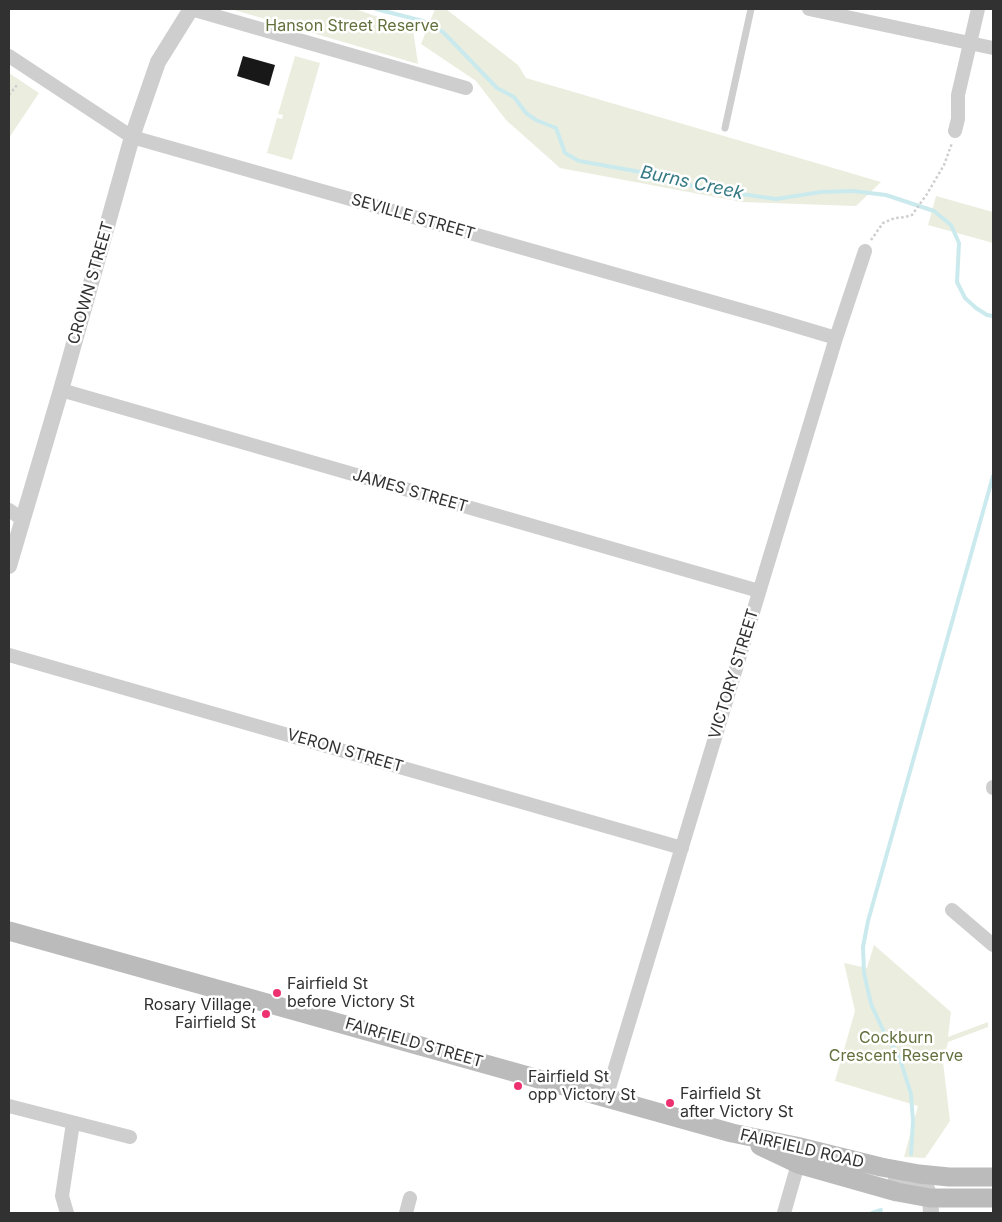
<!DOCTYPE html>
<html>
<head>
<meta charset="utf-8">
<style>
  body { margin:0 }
  #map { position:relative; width:1002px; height:1222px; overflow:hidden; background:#fff; font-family:Inter,sans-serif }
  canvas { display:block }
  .frame { position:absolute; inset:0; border:10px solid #313131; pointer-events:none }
</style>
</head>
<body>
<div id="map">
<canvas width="1002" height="1222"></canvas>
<div class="frame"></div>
</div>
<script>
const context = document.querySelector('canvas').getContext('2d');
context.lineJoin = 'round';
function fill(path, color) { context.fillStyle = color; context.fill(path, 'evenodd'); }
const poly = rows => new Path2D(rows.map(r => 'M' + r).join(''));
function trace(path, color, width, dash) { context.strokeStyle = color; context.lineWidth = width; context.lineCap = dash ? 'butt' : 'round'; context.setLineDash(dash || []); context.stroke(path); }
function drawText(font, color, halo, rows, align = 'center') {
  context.font = font + ' Inter,sans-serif'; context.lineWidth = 5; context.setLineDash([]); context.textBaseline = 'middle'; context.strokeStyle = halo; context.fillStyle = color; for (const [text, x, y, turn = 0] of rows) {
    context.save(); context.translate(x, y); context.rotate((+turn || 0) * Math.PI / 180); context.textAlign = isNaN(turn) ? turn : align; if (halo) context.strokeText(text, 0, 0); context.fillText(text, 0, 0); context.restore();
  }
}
const green = poly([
  [231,9,355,9,413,29,418,64],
  [435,9,446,9,518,65,526,78,881,182,856,206,742,202,560,168,506,120,476,81,421,44],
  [295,56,320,63,292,160,267,153,277,118,282,119,283,115,278,114],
  [9,73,39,93,9,138],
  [936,196,993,212,993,243,928,225],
  [874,945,951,1012,948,1037,988,1022,988,1027,948,1042,943,1062,950,1121,925,1158,904,1157,918,1106,835,1081,855,1011,844,963,867,968]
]);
const stream = poly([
  [376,9,423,21,443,32,497,88,514,97,526,113,536,120,556,128,565,153,579,161,663,176,689,185,713,190,776,199,821,192,853,191,886,195,934,211,951,225,959,243,957,282,965,298,976,308,987,315,993,316],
  [911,1154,913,1121,911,1094,899,1056,884,1032,871,1004,864,973,863,947,868,921,993,476],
  [872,1213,881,1210]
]);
const building = poly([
  [243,56,275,65,269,86,237,76]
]);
const path = poly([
  [9,95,17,85],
  [871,240,883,223,895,218,905,217,912,215,927,194,944,165,952,143]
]);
const service = poly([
  [725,128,751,9]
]);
const minor = poly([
  [191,9,466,88],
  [809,9,993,48],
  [9,56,132,137,769,318,836,338],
  [955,131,958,119,958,95,978,9],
  [61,390,759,591],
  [9,510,22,519],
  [9,655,682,848],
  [993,788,993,787],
  [952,910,993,945],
  [606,1098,836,338,865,251],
  [9,1106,130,1137],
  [67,1213,62,1196,73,1123],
  [406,1213,410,1198],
  [784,1213,798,1164]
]);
const tertiary = poly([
  [9,566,61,390,132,137,158,62,191,9],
  [896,1178,918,1183,927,1189,930,1198,931,1213]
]);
const secondary = poly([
  [9,931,732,1133,796,1146,881,1167,919,1174,949,1177,993,1177],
  [760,1146,798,1164,897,1192,930,1198,993,1198]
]);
const markers = [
  [277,993,5,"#ec3070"],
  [266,1014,5,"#ec3070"],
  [518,1086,5,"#ec3070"],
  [670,1103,5,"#ec3070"]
];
const parkNames = [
  ["Hanson Street Reserve",352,26],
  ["Cockburn",896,1038],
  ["Crescent Reserve",896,1056]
];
const streetNames = [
  ["SEVILLE STREET",413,217,16],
  ["CROWN STREET",91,283,-74],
  ["JAMES STREET",410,491,16],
  ["VICTORY STREET",734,674,-73],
  ["VERON STREET",345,751,16],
  ["FAIRFIELD STREET",414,1043,16],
  ["FAIRFIELD ROAD",802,1149,13]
];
const poiNames = [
  ["Fairfield St",287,984],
  ["before Victory St",287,1002],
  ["Rosary Village,",256,1005,"right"],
  ["Fairfield St",256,1023,"right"],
  ["Fairfield St",528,1077],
  ["opp Victory St",528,1095],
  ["Fairfield St",680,1094],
  ["after Victory St",680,1112]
];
const waterNames = [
  ["Burns Creek",692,183,12]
];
fill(green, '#ebeedf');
trace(stream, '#cbeaee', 4);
fill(building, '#181818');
trace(path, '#cecece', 2.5, [2.5, 2.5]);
trace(service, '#cecece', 7);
trace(minor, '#cecece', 14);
trace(tertiary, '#cecece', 16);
trace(secondary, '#bbb', 19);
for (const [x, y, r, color] of markers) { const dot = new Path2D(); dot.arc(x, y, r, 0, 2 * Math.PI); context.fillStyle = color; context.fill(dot); trace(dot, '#fff', 2); }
drawText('16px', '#62703c', '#fff', parkNames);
drawText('16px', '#313131', '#fff', streetNames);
drawText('16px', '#313131', '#fff', poiNames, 'left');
drawText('italic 18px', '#357a84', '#fff', waterNames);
</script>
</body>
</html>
